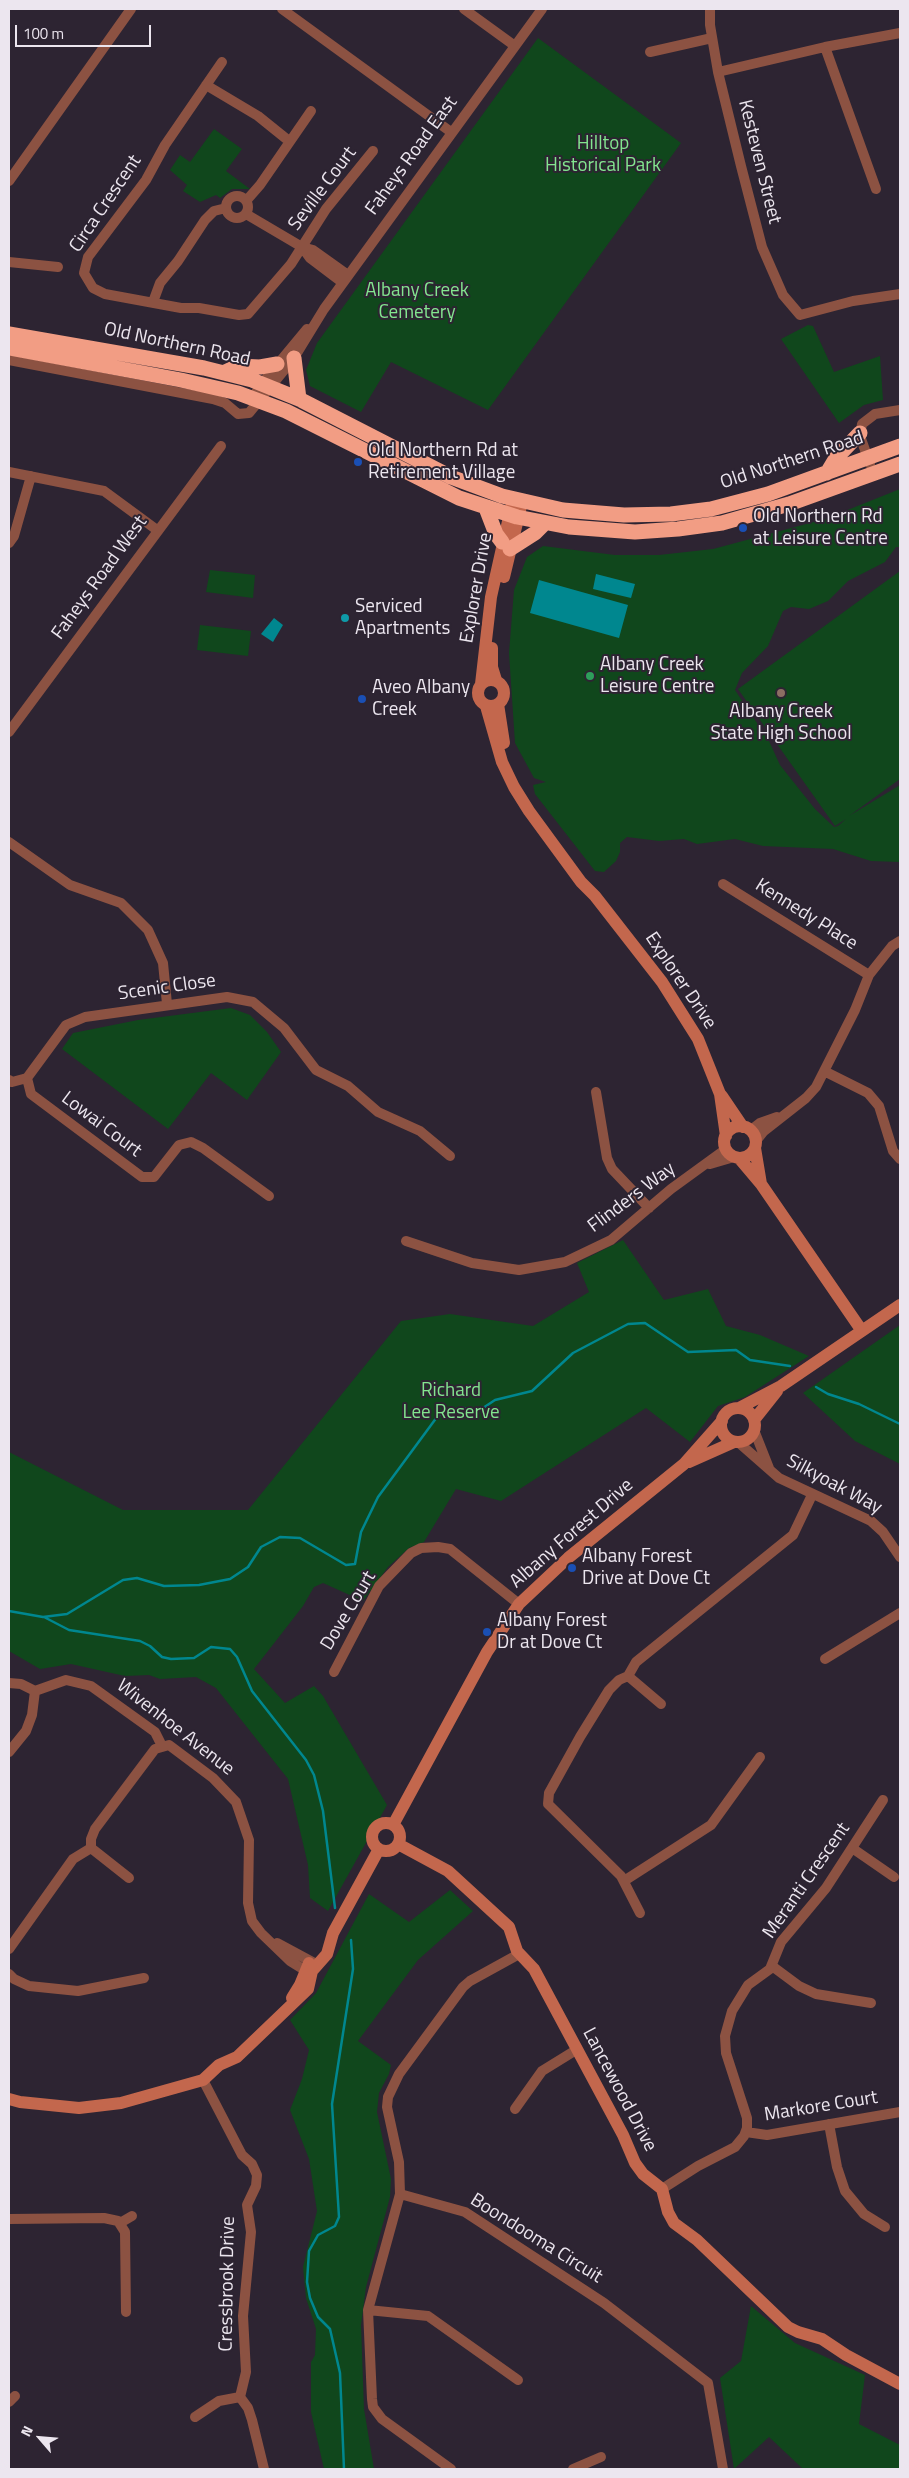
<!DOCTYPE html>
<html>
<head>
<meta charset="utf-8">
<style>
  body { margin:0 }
  #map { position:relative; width:909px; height:2478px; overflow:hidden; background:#2d2432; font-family:"Titillium Web",sans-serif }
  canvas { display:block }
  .frame { position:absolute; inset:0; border:10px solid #ece6ef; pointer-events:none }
  .north { position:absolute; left:15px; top:2413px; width:50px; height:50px; -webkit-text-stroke:4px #2d2432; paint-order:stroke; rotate:297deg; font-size:14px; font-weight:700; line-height:20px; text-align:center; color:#ece6ef }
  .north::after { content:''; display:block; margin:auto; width:18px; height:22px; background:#ece6ef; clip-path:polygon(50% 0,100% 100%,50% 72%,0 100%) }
  .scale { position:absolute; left:15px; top:25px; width:136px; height:22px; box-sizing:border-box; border:2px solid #ece6ef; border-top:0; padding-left:6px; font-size:15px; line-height:18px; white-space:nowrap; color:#ece6ef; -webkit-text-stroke:4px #2d2432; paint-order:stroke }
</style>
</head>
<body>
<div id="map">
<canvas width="909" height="2478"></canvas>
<div class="frame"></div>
<div class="north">N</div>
<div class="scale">100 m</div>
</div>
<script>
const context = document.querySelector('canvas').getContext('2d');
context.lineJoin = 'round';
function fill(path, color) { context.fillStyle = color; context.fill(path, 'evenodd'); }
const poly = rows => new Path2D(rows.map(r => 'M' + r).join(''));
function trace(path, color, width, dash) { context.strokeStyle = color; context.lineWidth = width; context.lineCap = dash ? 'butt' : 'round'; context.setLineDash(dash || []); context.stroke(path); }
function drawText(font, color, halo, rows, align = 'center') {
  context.font = font + ' "Titillium Web",sans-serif'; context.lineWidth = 4; context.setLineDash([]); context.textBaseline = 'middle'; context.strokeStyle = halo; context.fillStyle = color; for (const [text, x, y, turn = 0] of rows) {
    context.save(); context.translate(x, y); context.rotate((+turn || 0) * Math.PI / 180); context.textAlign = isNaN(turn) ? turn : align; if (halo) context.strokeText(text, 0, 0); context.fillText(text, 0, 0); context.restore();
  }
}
const green = poly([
  [538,38,681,143,488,410,391,362,361,412,310,386,306,370,317,343],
  [214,129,242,149,226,171,250,189,232,189,220,198,216,195,200,202,183,191,187,185,170,170,180,155,190,162],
  [808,325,813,326,834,372,880,356,883,400,864,405,839,423,781,339],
  [900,489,900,547,896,547,885,562,848,581,828,601,809,609,791,607,783,611,768,646,742,673,735,690,769,741,780,765,815,809,834,827,838,826,846,819,835,826,738,689,900,571,900,779,849,816,900,785,900,862,871,861,833,849,763,846,735,839,697,844,684,839,659,841,627,837,620,843,620,852,616,861,604,872,595,871,535,794,533,785,546,782,534,778,515,743,509,653,514,590,527,557,543,546,615,555,659,555,713,549,825,519],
  [210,570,255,575,253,598,206,592],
  [200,625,251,631,248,656,197,650],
  [231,1008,250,1015,267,1032,281,1052,247,1100,211,1073,168,1129,62,1049,73,1033,138,1020],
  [623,1240,664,1300,708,1289,726,1326,760,1335,809,1356,745,1397,718,1406,690,1442,646,1408,501,1501,456,1489,424,1542,409,1548,388,1567,363,1601,323,1583,314,1587,303,1606,254,1669,285,1703,314,1686,323,1696,387,1805,328,1911,310,1898,308,1865,288,1779,216,1688,196,1677,160,1679,149,1675,125,1676,71,1664,40,1669,9,1651,9,1452,123,1510,248,1510,401,1321,450,1314,533,1326,589,1292,577,1263],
  [900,1325,900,1464,855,1441,803,1393],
  [450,1890,473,1911,418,1960,358,2041,391,2065,389,2074,379,2093,377,2112,391,2179,390,2197,366,2287,361,2325,364,2409,374,2469,324,2469,311,2412,311,2362,315,2355,316,2329,306,2298,303,2267,317,2211,309,2159,290,2110,302,2079,309,2050,290,2020,316,1993,369,1894,409,1922],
  [751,2306,795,2343,865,2375,859,2424,900,2445,900,2469,803,2469,769,2437,734,2469,720,2378,741,2361]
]);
const water = poly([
  [596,574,635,584,631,598,593,589],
  [539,580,628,605,619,638,530,613],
  [274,618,283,625,273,642,261,634]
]);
const stream = poly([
  [816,1387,828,1394,859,1404,900,1424],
  [9,1611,43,1617,67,1614,123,1580,137,1578,164,1586,199,1585,230,1579,248,1567,261,1547,280,1537,300,1538,346,1565,355,1564,361,1532,378,1497,437,1417,445,1411,463,1408,480,1410,495,1400,532,1391,573,1353,628,1324,645,1323,688,1352,736,1350,750,1360,790,1366],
  [44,1617,69,1630,140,1641,150,1646,162,1657,171,1659,194,1658,211,1647,230,1649,237,1657,252,1691,306,1760,314,1775,323,1811,335,1908],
  [344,2469,340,2373,330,2329,318,2317,310,2298,307,2282,309,2251,318,2235,335,2226,339,2217,332,2104,353,1969,351,1940]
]);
const street = poly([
  [282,9,451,132],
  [464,9,515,46],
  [710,9,710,25,718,72,741,166,762,247,783,295,800,315,853,301,900,294],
  [825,47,876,189],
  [650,52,712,38],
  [222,62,165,145,146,180,88,257,84,273,93,288,105,294,181,308,199,308,239,315,248,314,291,264,326,209,373,151],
  [718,72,825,47,900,33],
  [206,85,258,116,289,141],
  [9,181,131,9],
  '226 207a11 11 0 1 1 22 0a11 11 0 1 1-22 0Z',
  [246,201,260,185,311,111],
  [246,214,302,247,313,250,348,275],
  [302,247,310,258,343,283],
  [9,262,58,267],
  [153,302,160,283,178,261,205,220,214,211,226,208],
  [9,360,213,399,225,403,238,414,249,413,294,358,324,309,542,9],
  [252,398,268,376,307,329],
  [870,464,860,436,862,424,875,414,900,410],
  [9,472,104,491,157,530],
  [9,543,14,536,31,476],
  [9,732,221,446],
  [9,842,70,885,121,903,148,930,163,963,167,1004],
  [723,884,869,975],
  [826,1072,868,1093,879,1106,893,1151,900,1159],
  [9,1080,12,1082,27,1078],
  [596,1092,607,1158,612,1169,649,1208],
  [751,1130,760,1123,777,1117],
  [756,1141,764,1131,806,1098,816,1087,855,1010,869,975,892,946,900,941],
  [710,1164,734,1157],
  [269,1196,203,1148,191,1142,179,1145,154,1177,142,1177,31,1094,27,1078,66,1025,85,1017,227,997,253,1002,284,1028,316,1070,348,1086,378,1112,420,1131,450,1156],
  [406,1241,472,1263,519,1270,565,1262,611,1240,671,1189,726,1149],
  [754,1430,769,1468],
  [738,1442,779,1478,871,1521,883,1532,900,1557],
  [825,1659,900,1613],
  [334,1672,379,1586,411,1553,421,1548,438,1547,450,1549,519,1604],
  [628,1676,661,1704],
  [9,1683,21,1684,35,1691,66,1680,91,1686,155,1732,162,1746],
  [9,1752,26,1731,32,1715,35,1691],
  [91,1848,129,1878],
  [852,1848,894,1877],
  [624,1881,711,1825,760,1757],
  [640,1913,621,1876,548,1804,549,1793,580,1737,609,1690,619,1680,628,1676,636,1662,793,1535,812,1495],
  [277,1943,316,1964],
  [9,1949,73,1859,91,1848,91,1839,95,1829,155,1749,169,1745,213,1778,236,1802,249,1840,248,1903,252,1921,261,1933,290,1961,311,1974],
  [772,1966,799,1986,816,1994,871,2003],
  [9,1974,14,1979,29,1986,78,1991,144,1978],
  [203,2080,242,2155,252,2164,257,2175,256,2186,247,2205,251,2232,243,2316,246,2372,240,2397,248,2408,252,2420,264,2469],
  [515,2109,542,2071,576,2050],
  [829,2124,837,2167,845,2191,864,2214,885,2227],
  [746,2132,767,2135,900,2112],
  [662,2189,698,2166,735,2147,744,2136,747,2128,747,2118,726,2053,725,2036,732,2011,748,1985,770,1969,781,1942,826,1888,883,1800],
  [400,2194,465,2212,604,2303,708,2383,723,2469],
  [9,2219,104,2218,118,2221,125,2232,126,2312],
  [120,2223,132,2216],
  [368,2310,428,2316,518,2380],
  [9,2402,15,2396],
  [195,2417,219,2401,240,2397],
  [451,2469,382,2419,373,2407,372,2399,368,2310,400,2194,399,2162,387,2107,388,2097,399,2074,463,1987,470,1981,519,1954],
  [573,2469,601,2457]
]);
const secondary = poly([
  [504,577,522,502],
  [492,648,492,667,496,680],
  '478 693a13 13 0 1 1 26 0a13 13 0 1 1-26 0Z',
  [481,684,491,597,513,499],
  [498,704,504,743],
  [486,706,502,762,514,787,529,811,581,882,595,896,662,982,698,1039,720,1094,726,1136],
  [722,1096,743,1127],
  '724 1142a16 16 0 1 1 32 0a16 16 0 1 1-32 0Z',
  [755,1148,761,1184],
  [739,1158,761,1184,862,1331],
  [739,1408,781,1386,900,1305],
  '721 1425a17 17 0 1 1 34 0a17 17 0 1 1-34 0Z',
  [754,1420,777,1391],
  [689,1462,734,1442],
  '372 1837a14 14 0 1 1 28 0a14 14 0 1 1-28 0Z',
  [393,1825,487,1652,519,1604,568,1558,684,1464,722,1421],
  [398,1844,448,1871,509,1927,517,1951,534,1969,623,2135,635,2163,643,2174,662,2189,668,2212,674,2223,697,2240,788,2327,798,2332,822,2339,846,2355,900,2384],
  [292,1998,300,1985,309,1963],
  [9,2099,20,2102,79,2108,121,2103,203,2080,219,2065,237,2057,308,1989,312,1971,327,1954,333,1933,379,1849]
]);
const highway = poly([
  [9,334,204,368,252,380,299,399,451,477,502,496,563,510,624,515,671,514,711,509,768,494,900,446],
  [9,348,181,380,238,393,286,411,459,498,517,517,569,527,635,532,678,529,722,523,789,504,900,464],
  [294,358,299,399],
  [225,372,238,366,260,367,277,364],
  [827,473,836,458,860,433],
  [486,508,496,534,502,542],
  [510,549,535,533,545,523]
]);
const markers = [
  [358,462,5,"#1a4fb4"],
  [743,528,5,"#1a4fb4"],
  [345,618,5,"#0f9aa8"],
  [590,676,5,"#2e9e5b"],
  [781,693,5,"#8d6e63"],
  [362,699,5,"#1a4fb4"],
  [572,1568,5,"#1a4fb4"],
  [487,1632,5,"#1a4fb4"]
];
const parkNames = [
  ["Hilltop",603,144],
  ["Historical Park",603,166],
  ["Albany Creek",417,291],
  ["Cemetery",417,313],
  ["Richard",451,1391],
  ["Lee Reserve",451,1413]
];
const streetNames = [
  ["Faheys Road East",412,156,-54],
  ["Kesteven Street",759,162,76],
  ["Seville Court",323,189,-53],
  ["Circa Crescent",106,204,-56],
  ["Old Northern Road",177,345,12],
  ["Old Northern Road",792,461,-18],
  ["Faheys Road West",100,578,-54],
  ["Explorer Drive",477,588,-80],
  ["Kennedy Place",806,915,32],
  ["Explorer Drive",680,981,56],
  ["Scenic Close",167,988,-8],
  ["Lowai Court",101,1125,37],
  ["Flinders Way",632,1198,-37],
  ["Silkyoak Way",834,1485,28],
  ["Albany Forest Drive",572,1534,-41],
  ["Dove Court",349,1611,-59],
  ["Wivenhoe Avenue",175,1728,38],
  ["Meranti Crescent",807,1881,-55],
  ["Lancewood Drive",619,2090,62],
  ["Markore Court",821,2107,-9],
  ["Boondooma Circuit",536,2239,32],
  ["Cressbrook Drive",228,2284,-89]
];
const poiNames = [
  ["Old Northern Rd at",368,451],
  ["Retirement Village",368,473],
  ["Old Northern Rd",753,517],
  ["at Leisure Centre",753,539],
  ["Serviced",355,607],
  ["Apartments",355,629],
  ["Albany Creek",600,665],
  ["Leisure Centre",600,687],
  ["Aveo Albany",372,688],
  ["Creek",372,710],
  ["Albany Creek",781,712,"center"],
  ["State High School",781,734,"center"],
  ["Albany Forest",582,1557],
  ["Drive at Dove Ct",582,1579],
  ["Albany Forest",497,1621],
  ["Dr at Dove Ct",497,1643]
];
fill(green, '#10471c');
fill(water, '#00878f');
trace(stream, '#00878f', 2.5);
trace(street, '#8c5242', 10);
trace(secondary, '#c3674d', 12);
trace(highway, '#f29d84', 15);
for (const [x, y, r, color] of markers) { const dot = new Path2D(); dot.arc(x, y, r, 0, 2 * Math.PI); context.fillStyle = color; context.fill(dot); trace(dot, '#2d2432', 2); }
drawText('19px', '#83e58f', '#2d2432', parkNames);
drawText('19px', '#ece6ef', '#2d2432', streetNames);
drawText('19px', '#ece6ef', '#2d2432', poiNames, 'left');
</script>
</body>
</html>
